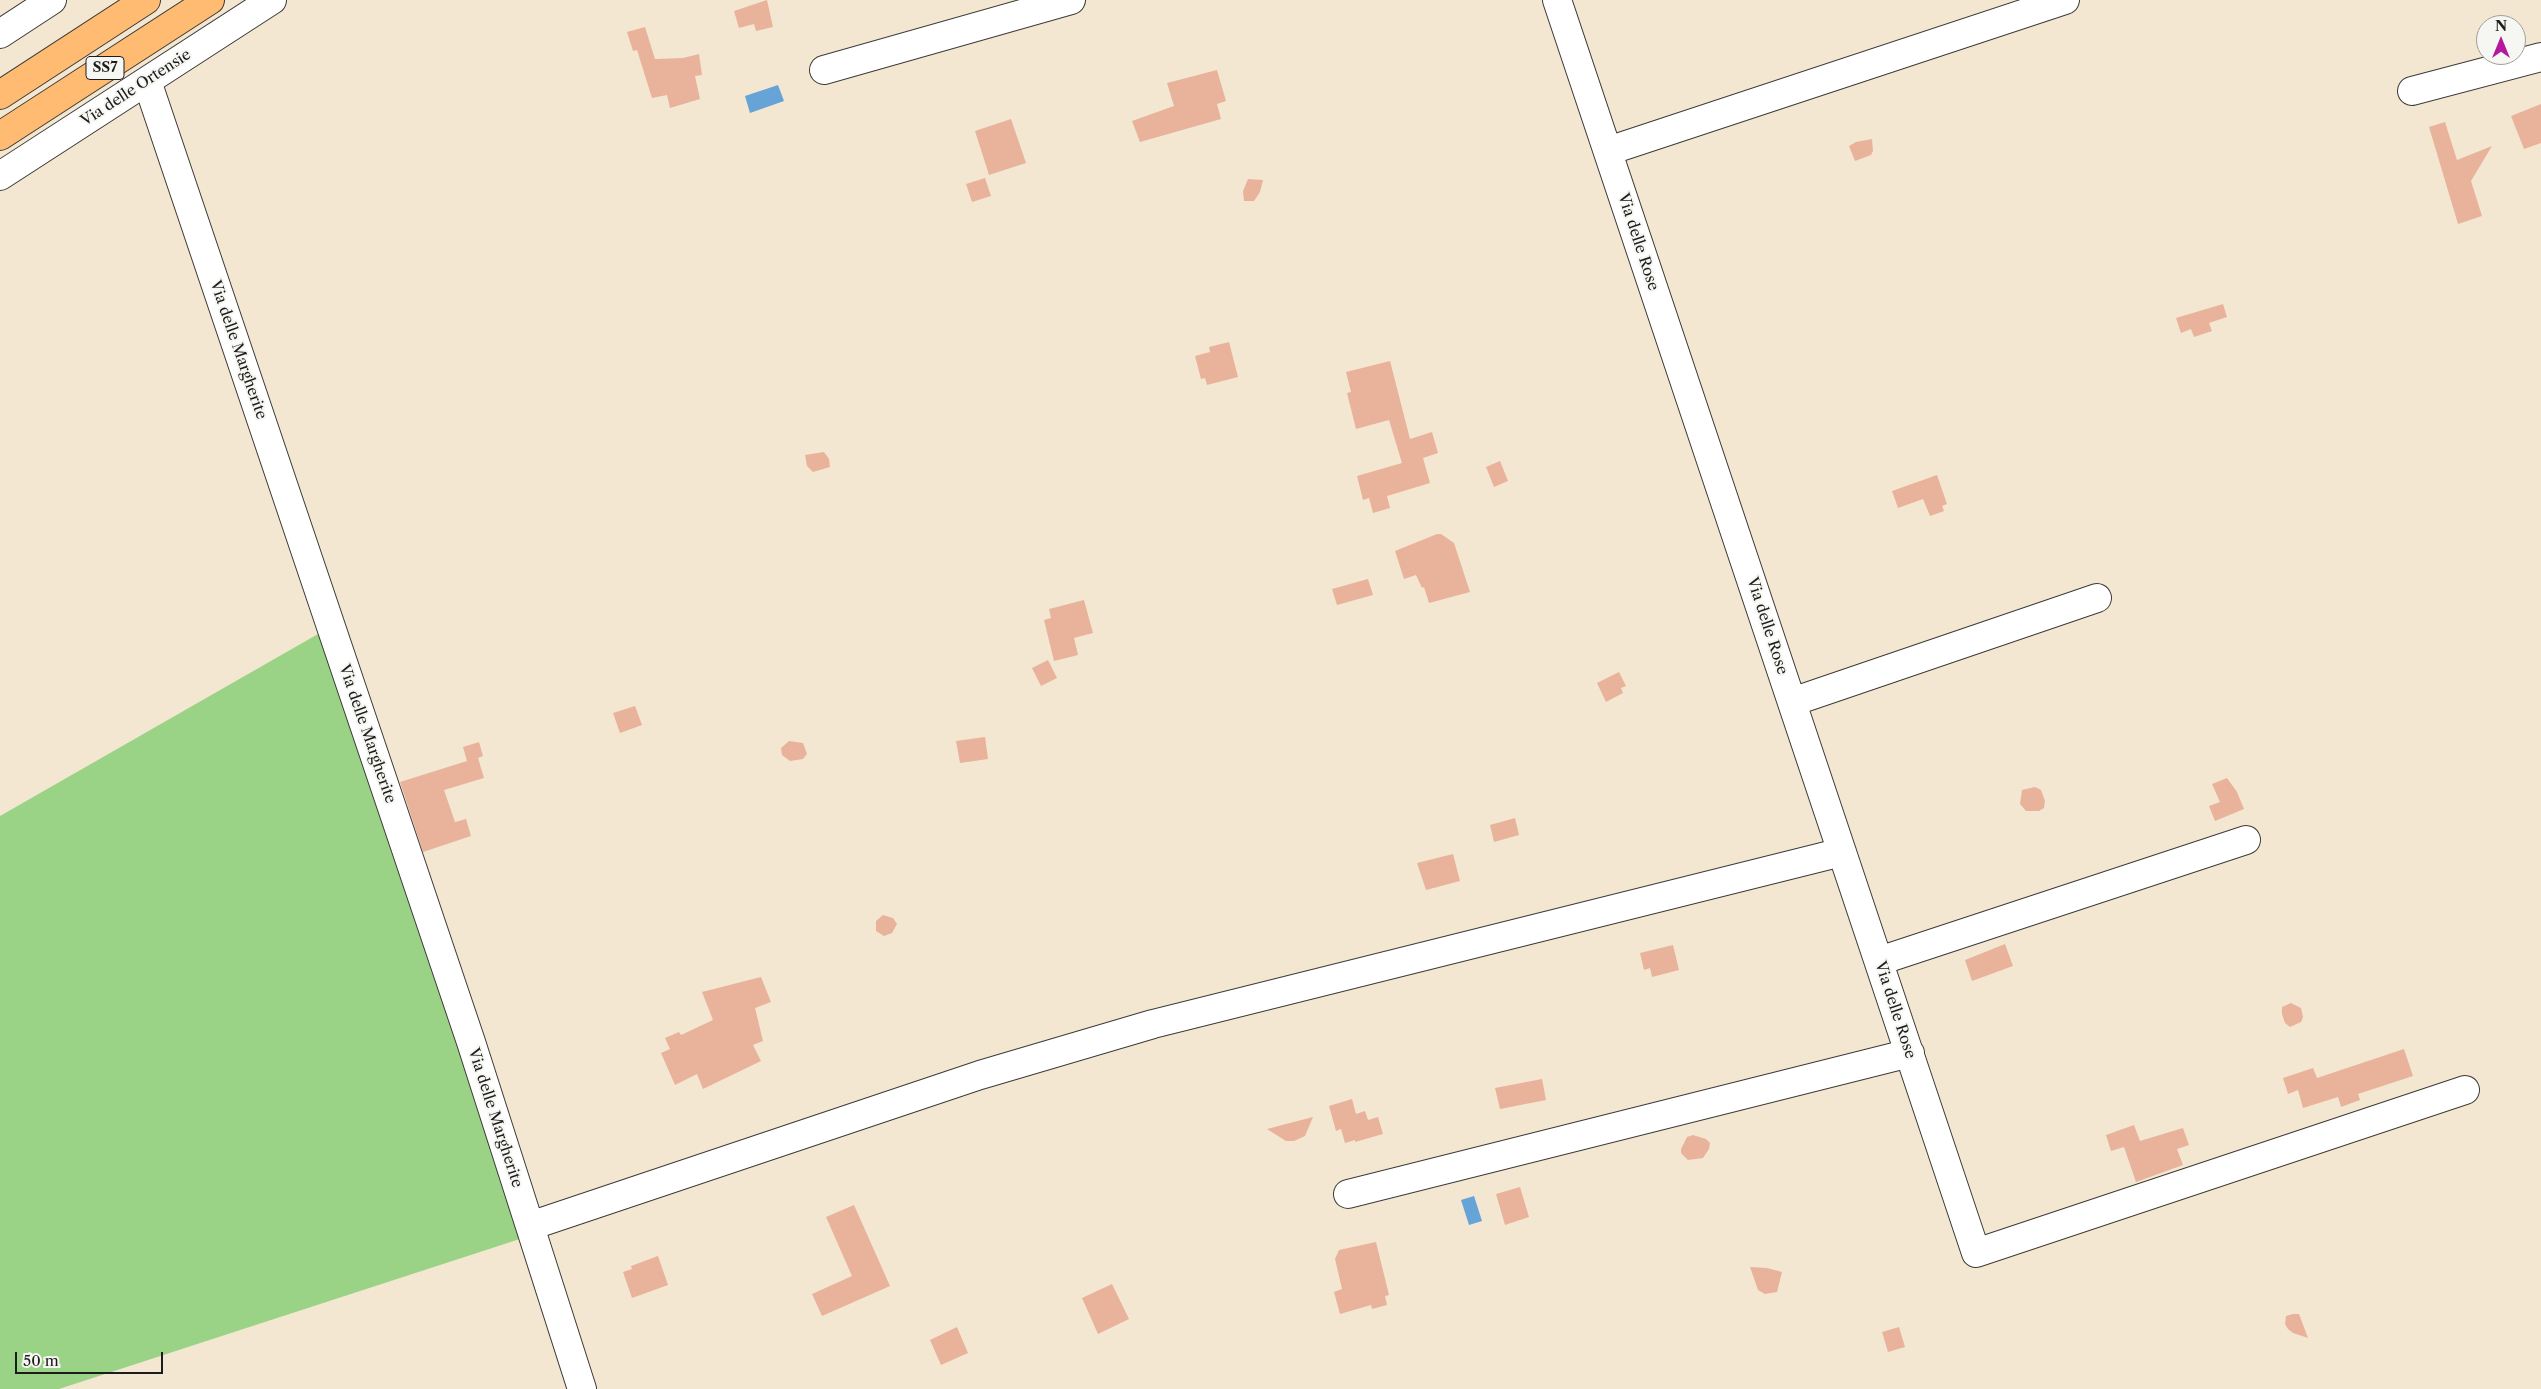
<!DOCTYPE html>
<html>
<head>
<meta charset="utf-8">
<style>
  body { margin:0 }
  #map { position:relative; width:2541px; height:1389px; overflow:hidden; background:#f3e7d2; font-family:"Libre Caslon Text",serif }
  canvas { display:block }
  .north { position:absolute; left:2476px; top:15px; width:50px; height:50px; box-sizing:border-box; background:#f6f6f2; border:1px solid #9f9f9c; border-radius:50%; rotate:0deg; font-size:14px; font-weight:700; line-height:20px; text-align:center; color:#1c1c1c }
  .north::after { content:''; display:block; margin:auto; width:18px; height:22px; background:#b5179e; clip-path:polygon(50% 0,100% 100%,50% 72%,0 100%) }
  .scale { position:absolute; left:15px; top:1352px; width:148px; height:22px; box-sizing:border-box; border:2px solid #1c1c1c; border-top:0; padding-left:6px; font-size:15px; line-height:18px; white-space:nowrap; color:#1c1c1c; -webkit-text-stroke:4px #f6f6f2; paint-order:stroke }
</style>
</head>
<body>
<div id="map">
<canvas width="2541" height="1389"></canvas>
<div class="north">N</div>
<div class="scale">50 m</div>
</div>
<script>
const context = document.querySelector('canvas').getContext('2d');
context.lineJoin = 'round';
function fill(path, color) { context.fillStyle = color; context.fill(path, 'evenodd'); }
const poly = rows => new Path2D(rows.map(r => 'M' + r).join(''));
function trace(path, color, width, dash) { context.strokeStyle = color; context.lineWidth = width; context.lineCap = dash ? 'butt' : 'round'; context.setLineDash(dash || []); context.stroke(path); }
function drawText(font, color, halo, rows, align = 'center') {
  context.font = font + ' "Libre Caslon Text",serif'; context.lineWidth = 4; context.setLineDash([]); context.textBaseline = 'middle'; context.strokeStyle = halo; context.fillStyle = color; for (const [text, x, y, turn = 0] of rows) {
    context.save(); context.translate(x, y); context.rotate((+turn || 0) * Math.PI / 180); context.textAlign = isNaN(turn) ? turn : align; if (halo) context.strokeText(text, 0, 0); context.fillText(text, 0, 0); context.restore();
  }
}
const green = poly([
  [325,630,526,1237,59,1389,0,1389,0,816]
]);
const water = poly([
  [778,85,784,101,750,113,745,96],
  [1474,1196,1482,1221,1469,1225,1461,1200]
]);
const building = poly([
  [767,0,773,27,756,31,754,24,739,28,734,11],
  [645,27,655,59,683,58,699,54,702,75,695,76,700,99,670,108,667,95,652,98,637,50,633,51,627,32],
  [1217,70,1226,101,1217,104,1221,119,1140,142,1132,121,1174,106,1167,83],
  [2541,104,2541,143,2524,149,2511,116],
  [1011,119,1026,163,989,175,975,131],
  [2445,122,2457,160,2492,146,2471,181,2482,216,2458,224,2429,127],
  [1872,139,1873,151,1871,155,1855,161,1849,146,1856,142],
  [985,178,991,196,972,202,966,184],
  [1248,179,1263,180,1260,192,1254,201,1244,201,1243,191],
  [2223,304,2227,317,2209,323,2212,331,2194,337,2191,329,2181,333,2176,318],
  [1229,342,1238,377,1207,385,1205,378,1201,379,1195,356,1210,352,1209,347],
  [1390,361,1410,439,1432,432,1438,453,1423,458,1430,483,1387,496,1390,508,1373,513,1369,498,1363,500,1357,476,1402,463,1389,420,1356,429,1347,393,1351,392,1346,372],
  [824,452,829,459,830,467,813,472,807,466,805,455],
  [1500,461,1508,481,1494,487,1486,467],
  [1937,475,1947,504,1942,506,1944,511,1930,516,1923,499,1898,508,1892,491],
  [1437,534,1441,534,1454,543,1470,592,1429,603,1424,587,1422,588,1416,575,1404,579,1395,551],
  [1368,579,1373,595,1337,605,1332,589],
  [1084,600,1093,633,1074,638,1078,655,1054,661,1044,620,1051,618,1049,609],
  [1048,660,1057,678,1041,686,1032,668],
  [1619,672,1626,686,1621,688,1623,693,1606,702,1597,683],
  [635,706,642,725,620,733,613,713],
  [985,737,988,759,960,763,956,741],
  [789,741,803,743,807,754,803,759,790,761,782,755,781,748],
  [479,742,483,756,478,758,484,778,444,790,455,822,466,819,471,836,423,852,400,782,467,761,463,747],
  [2227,778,2237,792,2244,809,2215,821,2209,806,2220,802,2212,784],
  [2035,787,2041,790,2045,801,2044,808,2039,811,2026,811,2020,804,2022,790],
  [1515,818,1519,835,1494,842,1490,825],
  [1453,854,1460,881,1426,890,1417,863],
  [883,915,893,918,897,924,892,933,884,936,876,931,876,921],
  [2005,944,2013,966,1972,981,1965,960],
  [1673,945,1679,970,1652,977,1650,968,1644,970,1640,953],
  [761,977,771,1002,755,1008,763,1041,753,1045,761,1061,703,1089,697,1074,675,1085,661,1053,670,1049,665,1038,679,1032,681,1035,713,1020,702,992],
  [2291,1003,2301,1008,2303,1017,2301,1022,2290,1027,2285,1023,2282,1014,2282,1007],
  [2404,1049,2413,1076,2358,1094,2360,1100,2341,1107,2338,1097,2303,1108,2298,1090,2288,1094,2283,1078,2313,1068,2317,1078],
  [1542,1079,1546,1100,1500,1109,1495,1088],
  [1352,1099,1356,1114,1365,1111,1368,1120,1378,1117,1383,1134,1355,1142,1355,1140,1345,1143,1341,1129,1336,1131,1329,1106],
  [1313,1117,1305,1136,1294,1141,1286,1141,1267,1129],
  [2134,1125,2140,1141,2183,1128,2189,1145,2177,1149,2183,1165,2136,1182,2124,1147,2111,1151,2106,1135],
  [1693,1135,1706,1139,1710,1143,1709,1149,1703,1158,1688,1160,1681,1153,1681,1149,1687,1137],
  [1520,1187,1529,1217,1505,1225,1496,1194],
  [854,1205,890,1286,822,1316,812,1294,852,1276,826,1217],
  [1376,1242,1389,1295,1385,1296,1387,1305,1372,1309,1371,1305,1340,1314,1334,1292,1342,1289,1335,1259,1339,1250],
  [658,1256,668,1285,632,1298,623,1272,632,1269,631,1266],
  [1750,1267,1767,1268,1782,1272,1777,1292,1765,1294,1758,1290],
  [1112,1284,1129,1319,1098,1334,1082,1298],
  [2293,1314,2299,1314,2308,1338,2293,1333,2288,1329,2285,1324,2286,1316],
  [957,1327,968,1353,941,1365,930,1340],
  [1899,1327,1905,1347,1888,1352,1882,1332]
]);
const minor = poly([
  [1557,0,1976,1253,2465,1090],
  [0,34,52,0],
  [824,70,1071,0],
  [147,81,471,1042,582,1389],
  [2412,91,2541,57],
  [1608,151,2065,0],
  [0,176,272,0],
  [1792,702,2097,598],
  [1879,961,2246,840],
  [1348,1194,1910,1053],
  [530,1226,980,1075,1153,1024,1842,852]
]);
const highway = poly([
  [0,95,146,0],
  [0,136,210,0]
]);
const shields = [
  [105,68,38]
];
const shieldNames = [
  ["SS7",105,68]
];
const streetNames = [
  ["Via delle Ortensie",136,88,-33],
  ["Via delle Rose",1638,242,72],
  ["Via delle Margherite",238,350,71],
  ["Via delle Rose",1767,626,72],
  ["Via delle Margherite",367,734,71],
  ["Via delle Rose",1895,1010,72],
  ["Via delle Margherite",495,1118,72]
];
fill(green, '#9ad386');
fill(water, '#66a3d7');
fill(building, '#e9b29b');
trace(minor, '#3c3a37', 30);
trace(highway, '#3c3a37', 30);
trace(minor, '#fff', 28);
trace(highway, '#ffbb71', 28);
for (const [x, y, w] of shields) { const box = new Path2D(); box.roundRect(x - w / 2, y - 11.5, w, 23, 4); context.fillStyle = '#f6f6f2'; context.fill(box); trace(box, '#1c1c1c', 1); }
drawText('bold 14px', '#1c1c1c', null, shieldNames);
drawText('15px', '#1c1c1c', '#f6f6f2', streetNames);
</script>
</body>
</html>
